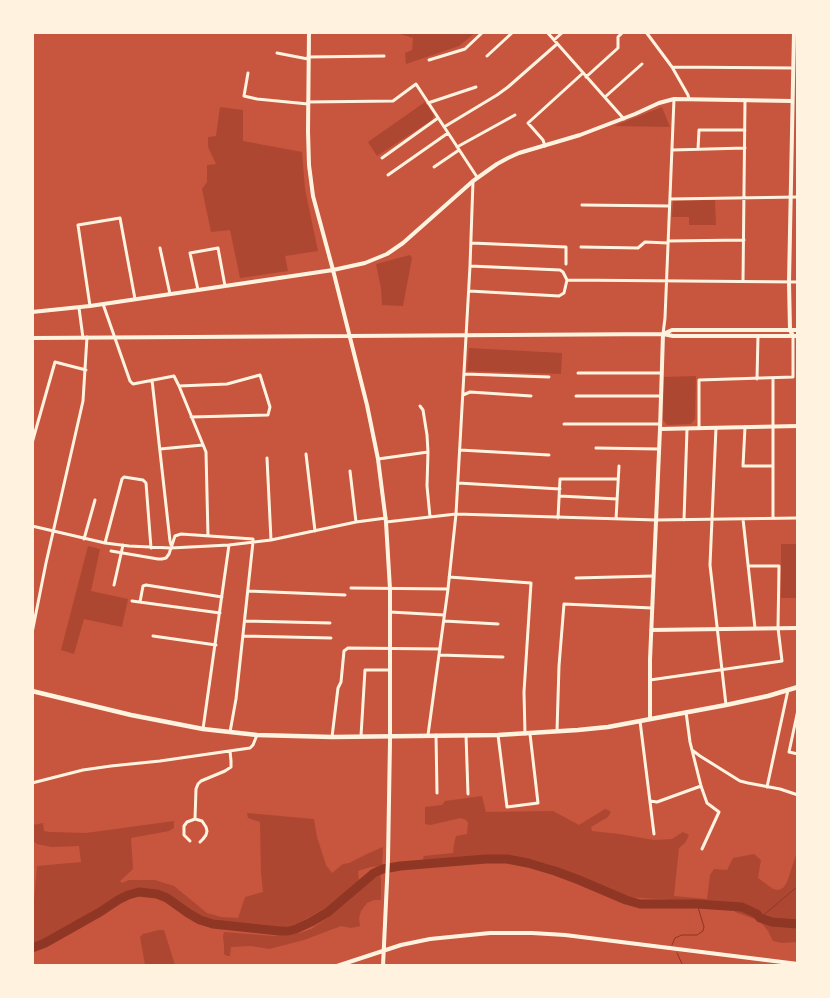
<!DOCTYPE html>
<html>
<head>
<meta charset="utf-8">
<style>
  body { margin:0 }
  #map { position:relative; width:830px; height:998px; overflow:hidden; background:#c8553d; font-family:"Titillium Web",sans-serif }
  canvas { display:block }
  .frame { position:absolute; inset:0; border:34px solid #fff3e0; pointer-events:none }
</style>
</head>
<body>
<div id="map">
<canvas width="830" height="998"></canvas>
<div class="frame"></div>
</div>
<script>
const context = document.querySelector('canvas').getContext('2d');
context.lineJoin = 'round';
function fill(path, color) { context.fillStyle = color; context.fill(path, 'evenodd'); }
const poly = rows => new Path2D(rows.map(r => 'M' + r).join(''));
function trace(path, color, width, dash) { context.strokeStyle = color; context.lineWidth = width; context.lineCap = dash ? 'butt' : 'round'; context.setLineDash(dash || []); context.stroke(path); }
const green = poly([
  [397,33,475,33,459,46,406,64,405,53,412,50,413,38],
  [425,102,434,115,432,120,377,156,368,142],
  [220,107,243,110,243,141,302,152,305,189,318,251,285,256,288,271,240,278,230,230,211,232,202,189,207,182,207,165,216,164,208,147,208,137,216,136],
  [662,107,670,127,614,126],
  [715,200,716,225,689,225,689,217,672,217,673,203,674,201],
  [410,255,412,258,403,306,382,305,381,288,376,264],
  [469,348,562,353,561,374,467,371],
  [696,376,695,419,691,424,667,425,663,420,664,377],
  [781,544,797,544,797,598,781,598],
  [88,546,100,549,91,591,128,599,122,627,84,619,74,654,61,650],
  [482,796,486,812,553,811,579,825,605,809,608,810,611,812,608,817,591,827,592,831,619,834,654,840,672,839,683,832,689,835,685,843,679,848,674,896,707,899,710,875,714,869,727,870,733,858,754,854,761,860,758,878,773,889,778,890,783,888,787,882,797,852,797,942,782,943,773,941,768,931,760,921,735,912,735,904,627,897,548,864,497,855,424,861,423,858,424,856,453,853,454,844,456,836,467,834,468,823,466,820,461,818,430,825,425,824,425,807,442,805,445,801],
  [247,813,314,819,317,837,326,865,332,873,343,864,349,863,369,853,383,847,382,866,371,867,358,871,359,882,349,891,327,907,297,924,280,928,252,927,207,920,197,916,165,894,151,889,140,889,114,898,45,941,33,945,33,904,34,901,37,866,81,862,79,846,52,847,37,844,33,841,33,825,43,823,44,831,50,832,86,833,174,821,174,828,169,831,131,838,133,869,120,881,122,883,129,880,155,880,174,886,207,913,221,917,238,918,245,897,263,892,261,873,260,822,248,818],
  [380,874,381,880,381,900,374,900,367,903,361,911,359,918,360,926,351,928,341,926,304,940,269,949,251,946,231,947,230,956,227,956,224,954,224,945,223,937,224,932,274,936,300,933,311,929,327,918],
  [159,930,164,930,175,965,145,965,140,937,143,934]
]);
const stream = poly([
  [760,918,798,886],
  [672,945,675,938,682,935,697,935,703,931,704,927,697,904],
  [677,953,683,966]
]);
const river = poly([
  [32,948,45,943,100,912,118,900,128,895,139,892,157,894,167,898,188,913,200,920,213,924,279,931,288,931,296,929,311,922,328,912,374,873,383,869,400,866,486,859,507,859,528,863,555,871,579,880,626,900,640,904,697,904,742,907,757,914,760,918,772,922,798,924]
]);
const minor = poly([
  [547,32,624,119],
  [646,32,672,67,688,95,689,99],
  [554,40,563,32],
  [277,53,308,59],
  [487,56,513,32],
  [308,57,384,56],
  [429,60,465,49,483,32],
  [672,67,793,68],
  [248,73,244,96,257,99,308,104],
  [586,77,618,48,618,37,623,32],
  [605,97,642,64],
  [308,102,393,101,416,84,477,177],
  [428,103,476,87],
  [444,127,497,95,508,87,557,44],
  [545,146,543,140,528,123,583,73],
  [457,147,515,115],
  [698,149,699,130,745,130],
  [672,150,745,148],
  [382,158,438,118],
  [434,167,459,150],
  [388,175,448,133],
  [670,199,798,197],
  [582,205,669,206],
  [668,241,744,240],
  [471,243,566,247,566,264],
  [581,247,638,248,645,242,668,243],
  [160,248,170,294],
  [567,280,798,282],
  [743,281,745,101],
  [198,290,190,253,218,248,225,286],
  [469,291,559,296,564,293,567,280,563,272,560,270,470,266],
  [103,304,130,381,133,384,174,376,179,386,206,452,208,536],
  [90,306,78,225,120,218,135,299],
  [79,308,83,338],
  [663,334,665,318,674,99],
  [578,373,661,373],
  [465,374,549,377],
  [773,378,773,518],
  [757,379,758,336],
  [152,380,170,541,171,545],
  [179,386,227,384,260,375,270,407,268,415,191,417],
  [463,395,470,392,531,396],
  [576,396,661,396],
  [420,406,423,410,427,435,428,452,427,486,430,517],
  [564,424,660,424],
  [745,427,743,466,772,466],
  [699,428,699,380,793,377,793,336],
  [716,428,710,565,726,705],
  [32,443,55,362,86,370],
  [32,448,32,454],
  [596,448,659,449],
  [160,449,203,445],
  [460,450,549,455],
  [306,454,315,531],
  [267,458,271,540],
  [378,459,428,452],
  [350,471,356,522],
  [458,483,560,489],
  [560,496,617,499],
  [558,518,560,479,618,479],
  [616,519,619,466],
  [743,519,755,628],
  [684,520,687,429],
  [386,522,456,514,656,520,798,518],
  [32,526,105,543,129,546,171,548,229,545,271,540,356,522,386,518],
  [84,539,95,500],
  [105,543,122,479,124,477,143,480,146,483,151,548],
  [111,551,158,559,162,559,166,558,169,554,175,536,181,534,253,539,253,542],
  [449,577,531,583,524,692,525,734],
  [576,578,653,576],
  [114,585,123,545],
  [351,588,448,589],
  [248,591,345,595],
  [132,601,220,613],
  [140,602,143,586,146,585,222,597],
  [390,612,444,615],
  [245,621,330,623],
  [444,621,498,624],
  [32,633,46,563,83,401,87,337],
  [153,636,216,645],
  [243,636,331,638],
  [439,655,503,657],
  [650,680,782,661,778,628,779,566,748,566],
  [798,710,789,752,798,754],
  [686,712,690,742,692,750,700,756,740,781,748,783,780,789,798,795],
  [640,721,654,834],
  [203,729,229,545],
  [557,731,559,666,564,604,652,608],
  [230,732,236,699,253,542],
  [428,735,448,589,456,514,470,266,473,181],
  [436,735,437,793],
  [466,735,468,794],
  [498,735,507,807,538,803,530,734],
  [361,736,365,670,390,670],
  [332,737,338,688,341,682,344,651,348,648,440,649],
  [692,750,701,786,707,803,719,812,702,849],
  [32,783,83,770,111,766,160,761,250,748,253,745,257,735],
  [767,787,788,690],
  [650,801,657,802,701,786],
  [195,819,196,789,198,784,201,781,225,771,231,767,231,761,230,751],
  [190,841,184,835,184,826,187,822,195,819,202,821,206,827,207,831,206,835,203,839,200,842]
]);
const tertiary = poly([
  [309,32,308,131,309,165,313,196,333,270,367,405,378,459,386,522,390,589,390,741,388,860,383,966],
  [32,312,90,306,333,270,365,263,387,254,403,243,473,181,497,164,508,158,519,153,580,135,635,114,659,103,674,99,792,101],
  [663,334,672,330,798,330],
  [793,336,790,330,789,282,794,32],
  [32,338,663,334,673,336,798,336],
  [660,429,798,426],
  [651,630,798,628],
  [650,719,650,660,660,429,663,334],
  [337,966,401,945,430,939,490,933,532,933,565,935,798,964]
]);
const primary = poly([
  [32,691,131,715,203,729,257,735,332,737,498,735,578,730,608,727,726,705,768,696,798,687]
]);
fill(green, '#ae4732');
trace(stream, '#8f3625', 1);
trace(river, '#8f3625', 9);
trace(minor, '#fff3e0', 3);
trace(tertiary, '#fff3e0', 4);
trace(primary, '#fff3e0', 4.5);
</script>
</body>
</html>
